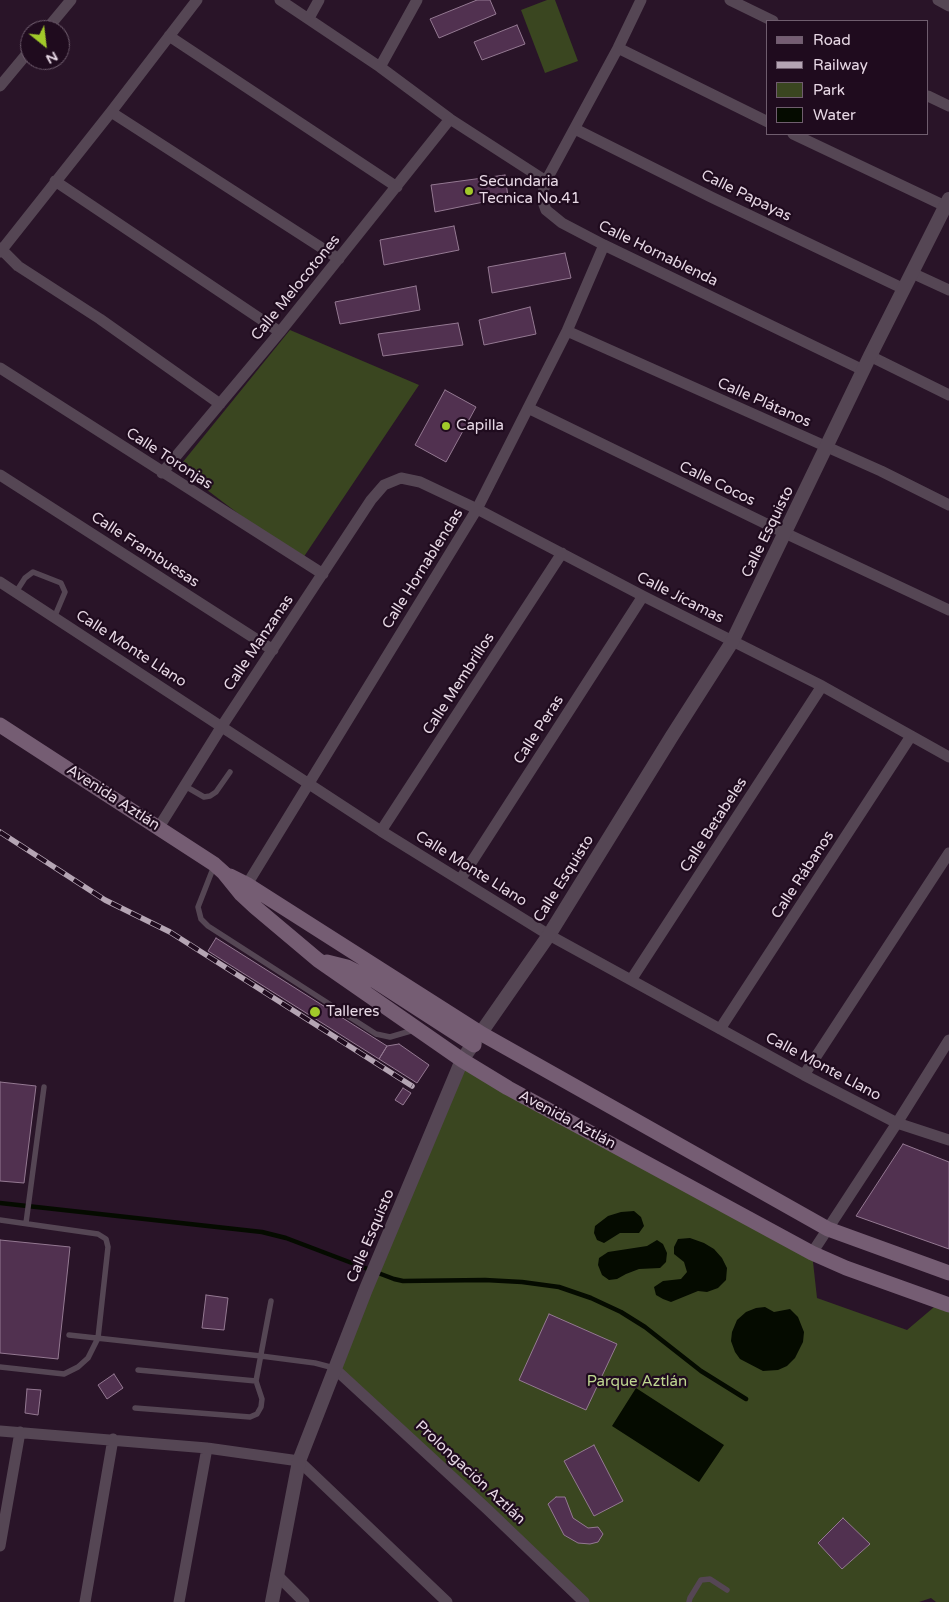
<!DOCTYPE html>
<html>
<head>
<meta charset="utf-8">
<style>
  body { margin:0 }
  #map { position:relative; width:949px; height:1602px; overflow:hidden; background:#291428; font-family:"Varela Round",sans-serif }
  canvas { display:block }
  .legend { position:absolute; left:766px; top:20px; width:162px; height:115px; box-sizing:border-box; background:#1f0b1e; border:1px solid #6f5d6e; margin:0; padding:6px 9px; list-style:none; font-size:15px; color:#e7d8e5 }
  .legend li { display:flex; align-items:center; gap:10px; height:25px }
  .legend b { width:25px; border:1px solid #6f5d6e }
  .north { position:absolute; left:20px; top:20px; width:50px; height:50px; box-sizing:border-box; background:#1f0b1e; border:1px solid #6f5d6e; border-radius:50%; rotate:151deg; font-size:14px; font-weight:700; line-height:20px; text-align:center; color:#e7d8e5 }
  .north::after { content:''; display:block; margin:auto; width:18px; height:22px; background:#a1c92a; clip-path:polygon(50% 0,100% 100%,50% 72%,0 100%) }
</style>
</head>
<body>
<div id="map">
<canvas width="949" height="1602"></canvas>
<ul class="legend">
<li><b style="height:6px;background:#755d73"></b>Road</li>
<li><b style="height:6px;background:#b5a5b4"></b>Railway</li>
<li><b style="height:14px;background:#3a4620"></b>Park</li>
<li><b style="height:14px;background:#050b00"></b>Water</li>
</ul>
<div class="north">N</div>
</div>
<script>
const context = document.querySelector('canvas').getContext('2d');
context.lineJoin = 'round';
function fill(path, color) { context.fillStyle = color; context.fill(path, 'evenodd'); }
const poly = rows => new Path2D(rows.map(r => 'M' + r).join(''));
function trace(path, color, width, dash) { context.strokeStyle = color; context.lineWidth = width; context.lineCap = dash ? 'butt' : 'round'; context.setLineDash(dash || []); context.stroke(path); }
function drawText(font, color, halo, rows, align = 'center') {
  context.font = font + ' "Varela Round",sans-serif'; context.lineWidth = 4.5; context.setLineDash([]); context.textBaseline = 'middle'; context.strokeStyle = halo; context.fillStyle = color; for (const [text, x, y, turn = 0] of rows) {
    context.save(); context.translate(x, y); context.rotate((+turn || 0) * Math.PI / 180); context.textAlign = isNaN(turn) ? turn : align; if (halo) context.strokeText(text, 0, 0); context.fillText(text, 0, 0); context.restore();
  }
}
const green = poly([
  [547,0,555,0,578,61,545,73,521,10],
  [290,330,419,385,301,561,178,468],
  [462,1060,812,1253,817,1298,907,1330,940,1302,949,1305,949,1602,936,1602,931,1598,919,1602,582,1602,334,1368]
]);
const water = poly([
  [634,1211,641,1217,644,1226,639,1233,620,1233,604,1243,597,1240,594,1233,595,1226,608,1216,621,1212],
  [690,1238,704,1243,714,1249,722,1258,727,1268,726,1280,718,1288,707,1292,698,1291,671,1302,663,1299,656,1295,654,1287,663,1281,681,1279,687,1272,684,1262,674,1254,674,1247,678,1239],
  [657,1240,663,1244,667,1253,666,1262,660,1268,639,1269,626,1274,617,1279,609,1280,602,1275,598,1265,599,1258,608,1252,647,1246],
  [765,1307,774,1312,790,1309,798,1317,804,1332,803,1342,795,1358,787,1366,778,1370,763,1371,740,1359,735,1352,731,1341,732,1332,737,1320,746,1312,756,1308],
  [636,1388,724,1445,699,1482,612,1426]
]);
const stream = poly([
  [0,1203,262,1232,286,1238,394,1279,403,1281,485,1280,522,1282,559,1287,591,1298,621,1312,645,1327,701,1371,746,1399]
]);
const building = poly([
  [477,0,490,0,496,14,439,38,430,19,477,0],
  [517,25,525,44,482,60,474,42,517,25],
  [505,175,508,197,435,212,431,185,505,175],
  [454,226,459,250,384,265,380,240,454,226],
  [565,253,571,278,492,293,488,267,565,253],
  [416,286,420,310,340,324,335,302,416,286],
  [530,307,536,334,484,345,479,320,530,307],
  [458,323,463,345,383,356,378,334,458,323],
  [445,390,476,407,446,462,415,445,445,390],
  [216,938,387,1046,379,1059,208,951,216,938],
  [399,1044,429,1065,417,1083,379,1059,387,1046,399,1044],
  [0,1082,36,1086,24,1183,0,1181,0,1082],
  [403,1088,411,1093,403,1105,395,1100,403,1088],
  [903,1144,949,1162,949,1249,856,1216,903,1144],
  [0,1240,70,1247,58,1359,0,1353,0,1240],
  [206,1295,228,1298,224,1330,202,1328,206,1295],
  [549,1314,617,1344,586,1410,519,1380,549,1314],
  [114,1374,123,1388,107,1399,98,1385,114,1374],
  [27,1389,41,1390,38,1415,25,1413,27,1389],
  [594,1445,623,1501,594,1516,564,1461,594,1445],
  [556,1497,565,1497,573,1518,588,1528,598,1527,603,1534,598,1542,590,1544,578,1543,564,1535,548,1504,556,1497],
  [843,1518,870,1544,842,1569,818,1543,843,1518]
]);
const service = poly([
  [16,592,25,578,33,572,61,583,65,592,54,618],
  [185,786,204,797,210,796,216,792,230,772],
  [214,866,198,907,201,919,208,926,376,1034,390,1037,414,1030],
  [0,1220,98,1234,106,1239,108,1247,98,1338,88,1358,78,1367,64,1374,0,1367],
  [26,1223,44,1087],
  [69,1335,261,1356,315,1363,334,1368],
  [138,1370,256,1381,271,1301],
  [135,1408,250,1417,257,1414,261,1407,262,1399,256,1381],
  [689,1602,690,1598,701,1580,710,1579,727,1590]
]);
const minor = poly([
  [280,0,380,67,450,119,546,181],
  [641,0,618,48,546,181,543,192,543,202,546,210,562,223,604,245,863,370],
  [730,0,773,21],
  [938,0,949,6],
  [309,18,319,0],
  [46,30,71,0],
  [169,36,397,187],
  [618,48,768,122],
  [380,67,417,0],
  [0,86,30,50],
  [928,96,949,106],
  [111,112,339,259],
  [575,129,711,197,904,289],
  [793,134,945,206],
  [55,181,280,332],
  [0,248,18,266,100,319,220,404],
  [0,252,111,112,197,0],
  [912,273,949,290],
  [567,331,881,471,949,505],
  [870,356,949,395],
  [0,368,323,574],
  [528,408,785,533,949,610],
  [162,473,280,332,450,119],
  [0,475,273,650],
  [0,582,381,831,549,935,804,1075,897,1123,949,1140],
  [159,827,222,726,371,500,384,485,401,478,420,482,477,509,643,596,822,686,949,757],
  [381,831,562,553],
  [460,880,643,596],
  [243,891,477,509,567,331,604,245],
  [631,980,822,686],
  [720,1029,911,736],
  [804,1075,949,853],
  [812,1253,897,1123,949,1040],
  [334,1368,487,1509,584,1602],
  [0,1431,207,1448,299,1461,447,1602],
  [0,1546,20,1432],
  [276,1574,304,1602],
  [85,1602,113,1439],
  [179,1602,207,1448]
]);
const tertiary = poly([
  [272,1602,299,1461,366,1289,462,1060,549,935,672,736,732,642,870,356,949,199]
]);
const secondary = poly([
  [0,725,214,864,224,873,241,894,255,907,318,960,462,1060,508,1088,812,1253,846,1268,949,1305],
  [230,876,248,885,482,1034,828,1229,949,1273],
  [327,962,347,967,375,981,474,1045]
]);
const rail = poly([
  [0,832,105,900,170,932,412,1086]
]);
const markers = [
  [469,191,5,"#a1c92a"],
  [446,426,5,"#a1c92a"],
  [315,1012,6,"#a1c92a"]
];
const poiNames = [
  ["Secundaria",479,182],
  ["Tecnica No.41",479,199],
  ["Capilla",456,426],
  ["Talleres",326,1012]
];
const streetNames = [
  ["Calle Papayas",746,196,26],
  ["Calle Hornablenda",658,254,26],
  ["Calle Melocotones",296,288,-51],
  ["Calle Plátanos",764,403,24],
  ["Calle Toronjas",169,459,33],
  ["Calle Cocos",717,484,26],
  ["Calle Esquisto",768,532,-64],
  ["Calle Frambuesas",145,550,33],
  ["Calle Hornablendas",423,569,-58],
  ["Calle Jícamas",680,598,27],
  ["Calle Manzanas",259,643,-56],
  ["Calle Monte Llano",131,649,33],
  ["Calle Membrillos",459,684,-57],
  ["Calle Peras",539,730,-57],
  ["Avenida Aztlán",113,798,33],
  ["Calle Betabeles",714,825,-57],
  ["Calle Monte Llano",471,869,32],
  ["Calle Rábanos",803,875,-57],
  ["Calle Esquisto",564,879,-58],
  ["Calle Monte Llano",823,1067,28],
  ["Avenida Aztlán",567,1120,28],
  ["Calle Esquisto",371,1236,-67],
  ["Prolongación Aztlán",470,1473,43]
];
const parkNames = [
  ["Parque Aztlán",637,1382]
];
fill(green, '#3a4620');
fill(water, '#050b00');
trace(stream, '#050b00', 4.5);
fill(building, '#513150');
trace(building, '#947992', 1);
trace(service, '#554654', 5.5);
trace(minor, '#554654', 11);
trace(tertiary, '#554654', 14);
trace(secondary, '#755d73', 15);
trace(rail, '#b5a5b4', 5.5);
trace(rail, '#1f0b1e', 4, [11]);
for (const [x, y, r, color] of markers) { const dot = new Path2D(); dot.arc(x, y, r, 0, 2 * Math.PI); context.fillStyle = color; context.fill(dot); trace(dot, '#1f0b1e', 2); }
drawText('15px', '#e7d8e5', '#1f0b1e', poiNames, 'left');
drawText('15px', '#e7d8e5', '#1f0b1e', streetNames);
drawText('15px', '#bfd791', '#1f0b1e', parkNames);
</script>
</body>
</html>
